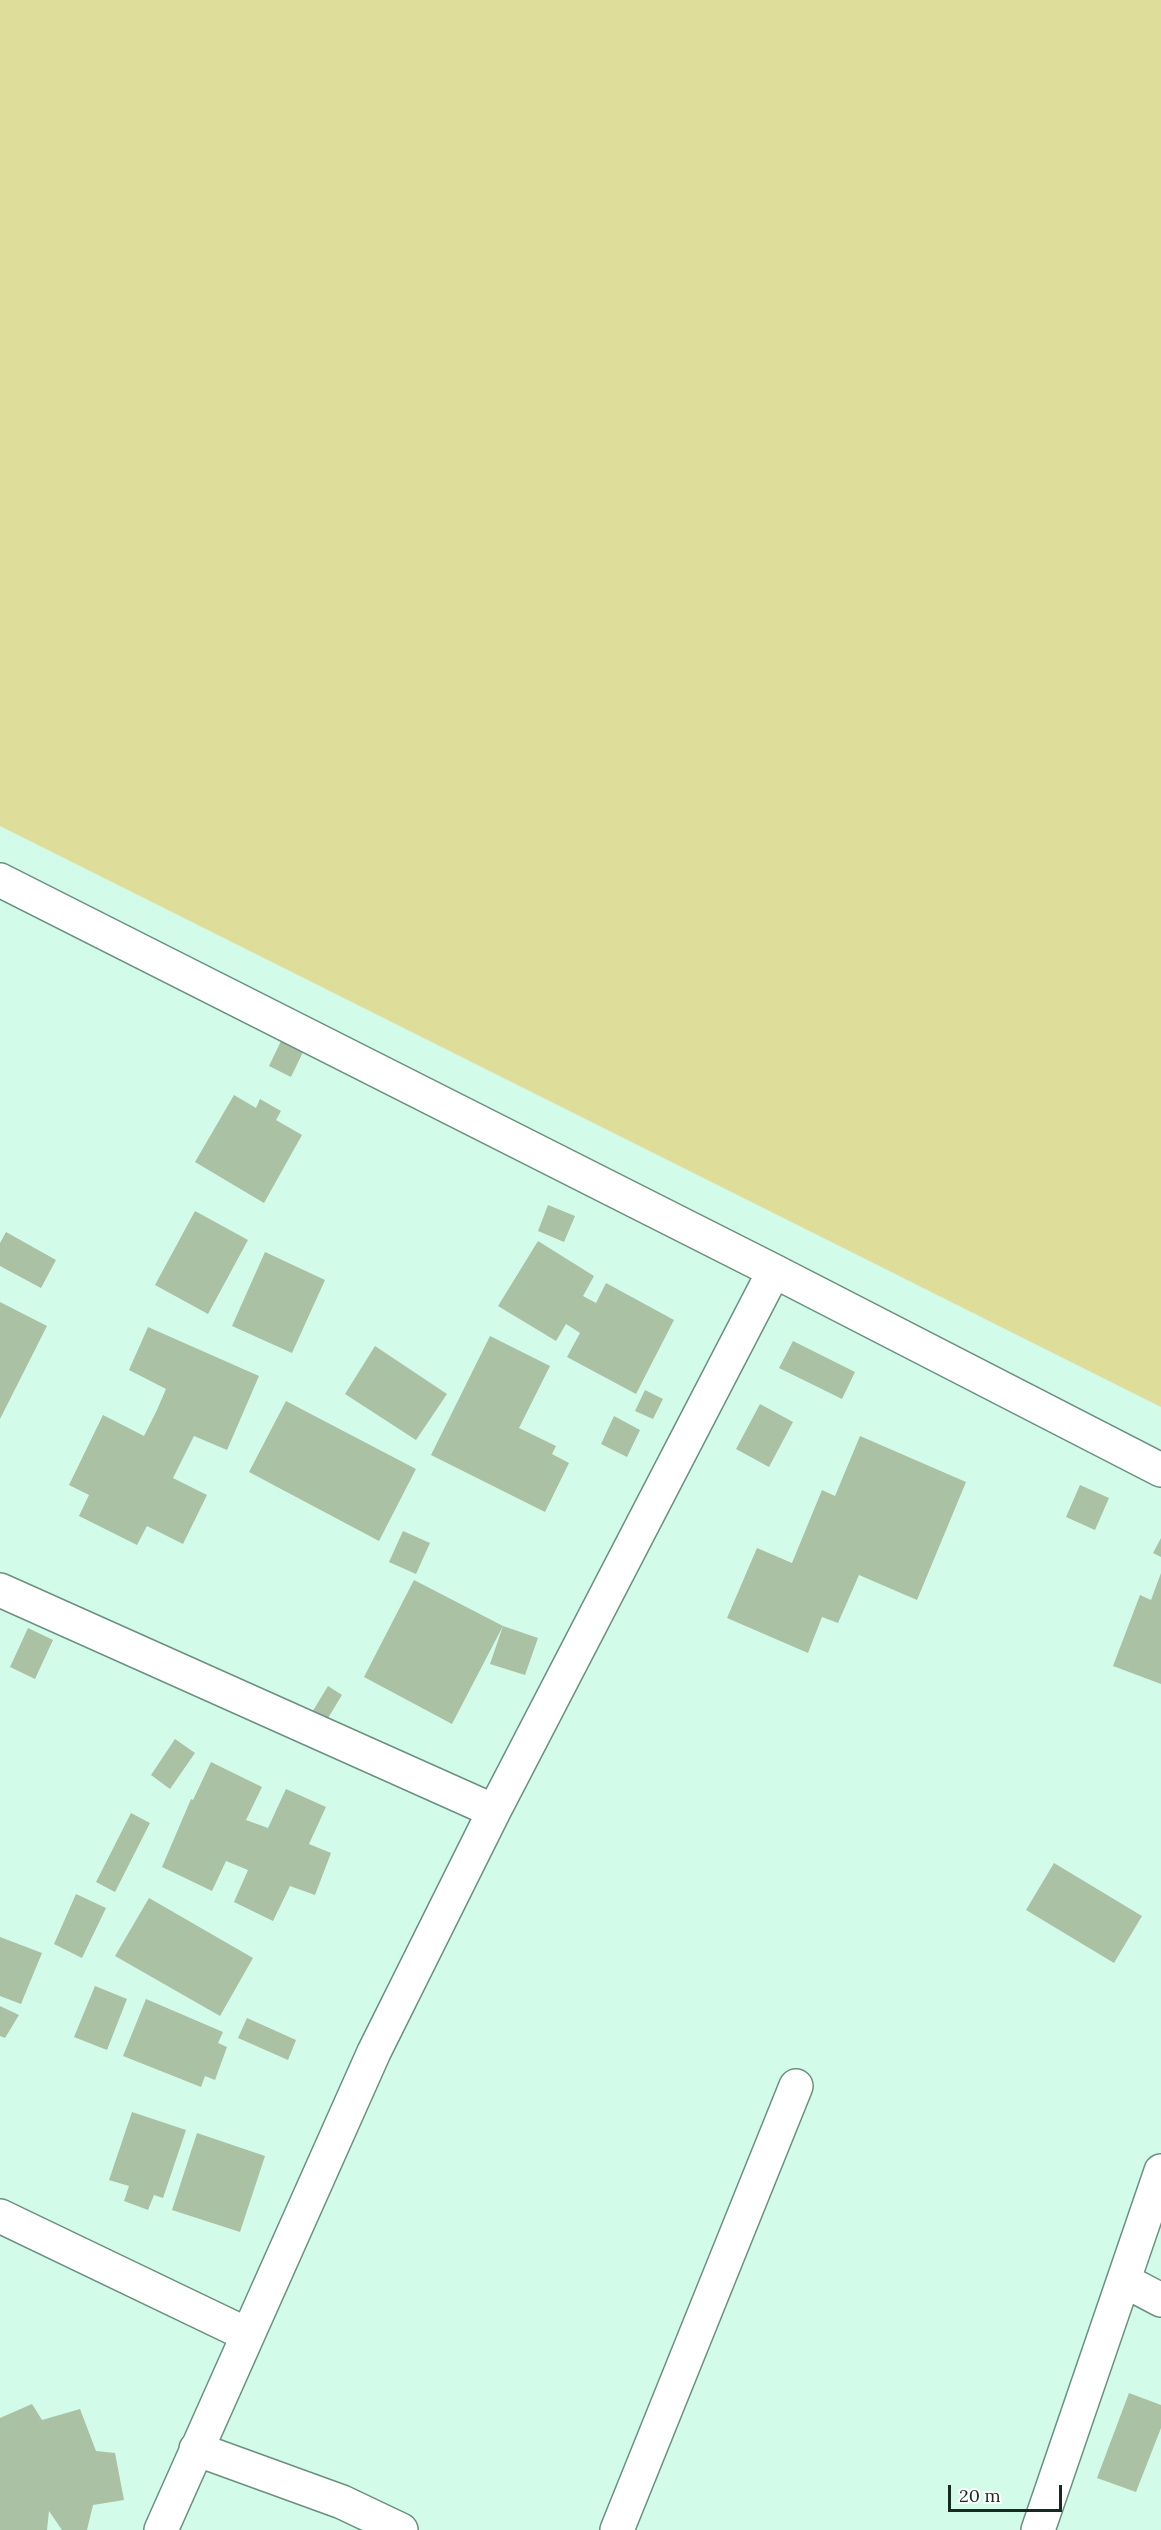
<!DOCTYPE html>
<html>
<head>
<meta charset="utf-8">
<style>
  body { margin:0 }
  #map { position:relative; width:1161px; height:2530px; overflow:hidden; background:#d2fbea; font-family:Lora,serif }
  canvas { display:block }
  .scale { position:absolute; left:948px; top:2485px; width:114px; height:27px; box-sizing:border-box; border:3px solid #182822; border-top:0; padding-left:8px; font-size:18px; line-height:21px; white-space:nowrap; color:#182822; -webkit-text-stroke:4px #fdfdfd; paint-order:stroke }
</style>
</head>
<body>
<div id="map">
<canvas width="1161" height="2530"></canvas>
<div class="scale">20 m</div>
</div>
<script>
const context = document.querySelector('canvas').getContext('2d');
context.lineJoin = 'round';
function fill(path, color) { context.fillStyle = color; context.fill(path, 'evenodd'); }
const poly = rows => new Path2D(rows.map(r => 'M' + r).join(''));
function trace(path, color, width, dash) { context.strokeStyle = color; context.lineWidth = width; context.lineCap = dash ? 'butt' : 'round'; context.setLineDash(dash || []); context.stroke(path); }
const green = poly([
  [0,0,1161,0,1161,1407,0,826]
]);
const building = poly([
  [282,1039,304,1050,291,1077,269,1066],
  [234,1095,256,1108,260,1099,281,1111,276,1120,302,1135,264,1203,195,1162],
  [548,1205,575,1216,564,1242,538,1231],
  [195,1211,248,1240,208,1314,155,1285],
  [6,1232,56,1260,41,1288,0,1266,0,1243],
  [538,1241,594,1276,583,1296,596,1303,606,1283,674,1320,636,1394,567,1357,580,1333,566,1324,556,1341,498,1306],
  [265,1252,325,1280,292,1353,232,1326],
  [0,1302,47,1326,0,1419],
  [148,1327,259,1376,227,1450,194,1436,173,1478,207,1495,183,1544,147,1526,137,1545,79,1516,89,1495,69,1485,103,1415,144,1436,157,1410,166,1389,129,1370],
  [490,1336,550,1366,519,1428,556,1446,552,1454,569,1463,545,1512,431,1455],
  [793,1341,855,1372,842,1399,779,1368],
  [375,1346,447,1394,416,1440,345,1394],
  [645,1390,663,1399,653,1419,635,1411],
  [286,1401,416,1469,379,1541,249,1472],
  [760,1404,793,1422,769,1467,736,1449],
  [614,1416,640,1430,627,1457,601,1444],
  [860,1436,966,1482,917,1600,859,1575,838,1623,822,1617,808,1653,727,1618,757,1548,792,1563,822,1490,835,1496],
  [1080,1485,1109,1498,1095,1530,1066,1517],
  [403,1531,430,1543,416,1574,389,1562],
  [1161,1538,1161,1557,1153,1553],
  [1161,1573,1161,1684,1113,1666,1140,1595,1151,1600],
  [414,1580,503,1626,452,1724,364,1677],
  [503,1626,538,1638,525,1675,490,1664],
  [28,1628,53,1640,35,1679,10,1667],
  [328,1686,342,1695,325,1723,311,1714],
  [175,1739,195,1753,170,1789,151,1775],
  [211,1762,262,1787,246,1820,268,1828,286,1789,326,1807,309,1844,331,1853,315,1895,290,1886,273,1921,234,1902,248,1870,226,1861,212,1891,162,1867,191,1799,193,1800],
  [131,1813,150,1823,115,1892,96,1882],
  [1054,1863,1142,1916,1114,1963,1026,1910],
  [76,1894,106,1908,82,1958,54,1944],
  [149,1898,253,1958,220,2016,115,1956],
  [0,1937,42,1953,21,2004,0,1996],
  [95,1986,127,1999,107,2050,74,2037],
  [146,1999,223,2032,218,2043,227,2047,215,2080,205,2076,201,2087,123,2056],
  [0,2006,19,2015,5,2038,0,2036],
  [247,2018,296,2040,288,2060,238,2038],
  [132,2112,186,2130,163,2198,154,2195,148,2210,124,2201,129,2186,109,2180],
  [197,2133,265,2156,240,2232,172,2210],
  [1129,2393,1161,2405,1161,2428,1136,2492,1097,2478],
  [32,2404,42,2420,80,2409,96,2451,115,2453,124,2500,93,2505,87,2530,62,2530,49,2511,47,2530,0,2530,0,2418]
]);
const minor = poly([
  [0,880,774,1271,1161,1470],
  [0,1590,494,1811,374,2052,161,2530],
  [494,1811,774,1271],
  [0,2216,246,2334],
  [1125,2281,1161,2300],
  [196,2449,342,2502,401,2530],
  [617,2530,796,2086],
  [1038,2530,1161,2171]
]);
fill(green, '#dfdd9a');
fill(building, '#abc1a3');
trace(minor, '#6a9081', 36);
trace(minor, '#fff', 33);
</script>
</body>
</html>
